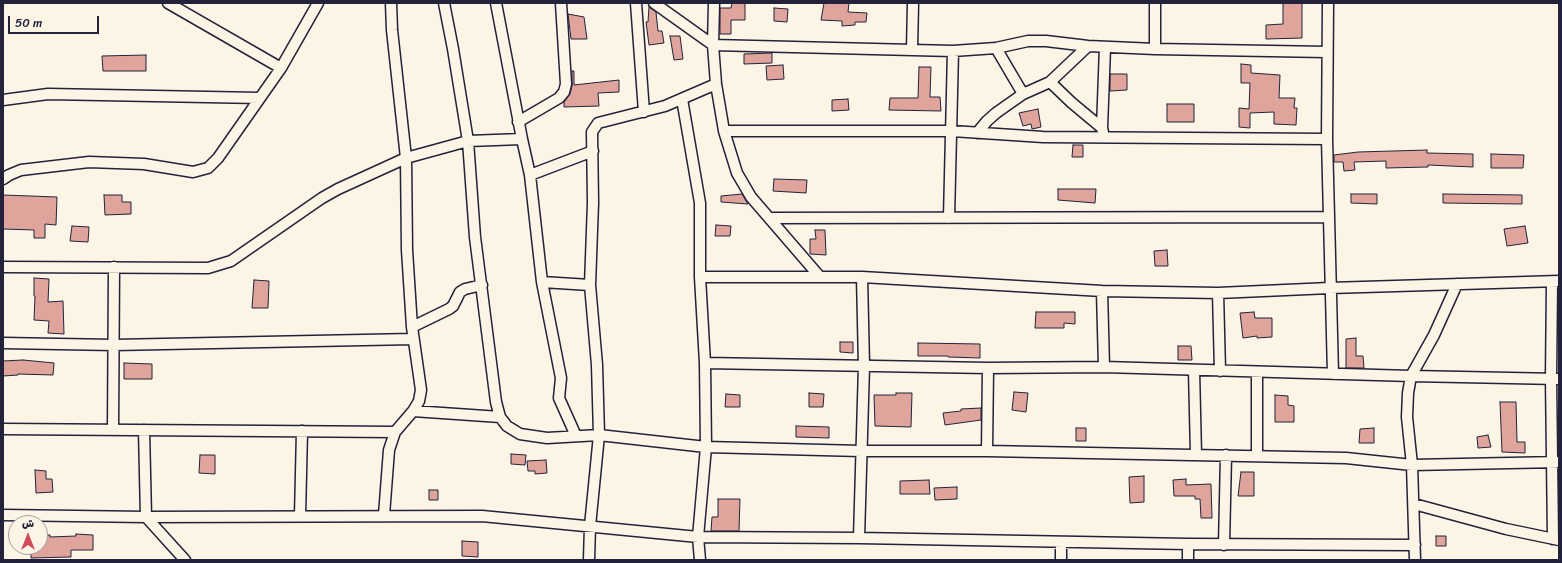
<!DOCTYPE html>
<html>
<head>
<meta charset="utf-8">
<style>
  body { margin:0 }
  #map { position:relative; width:1562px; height:563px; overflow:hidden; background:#fcf5e5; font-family:Sriracha,"Playpen Sans Arabic",sans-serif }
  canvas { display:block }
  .frame { position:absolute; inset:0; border:4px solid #22223b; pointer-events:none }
  .north { position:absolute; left:8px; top:515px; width:40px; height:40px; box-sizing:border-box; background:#fcf5e5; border:1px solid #a5a1a1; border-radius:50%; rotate:0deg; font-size:11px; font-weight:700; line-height:16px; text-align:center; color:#22223b }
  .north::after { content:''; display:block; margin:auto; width:14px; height:18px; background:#d1495b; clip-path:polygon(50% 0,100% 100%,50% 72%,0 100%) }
  .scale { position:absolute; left:8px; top:16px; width:91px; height:18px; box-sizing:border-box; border:2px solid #22223b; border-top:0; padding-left:5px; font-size:12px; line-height:14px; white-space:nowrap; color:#22223b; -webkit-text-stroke:3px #fcf5e5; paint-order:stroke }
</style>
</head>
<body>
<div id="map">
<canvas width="1562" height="563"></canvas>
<div class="frame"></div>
<div class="north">ش</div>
<div class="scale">50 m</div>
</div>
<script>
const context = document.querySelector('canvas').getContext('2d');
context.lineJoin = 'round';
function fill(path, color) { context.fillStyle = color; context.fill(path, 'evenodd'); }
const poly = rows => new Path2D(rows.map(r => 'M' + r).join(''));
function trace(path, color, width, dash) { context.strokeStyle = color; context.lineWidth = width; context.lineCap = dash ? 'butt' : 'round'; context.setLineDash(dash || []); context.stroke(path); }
const building = poly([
  [732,3,745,3,745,20,731,20,731,34,720,34,720,8,731,8,732,3],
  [824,3,849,3,848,12,867,13,866,22,855,22,855,25,842,26,842,21,821,20,824,3],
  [1283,3,1302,3,1302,38,1266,39,1266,25,1283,24,1283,3],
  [649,7,656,12,658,31,662,31,664,43,649,45,646,22,648,22,649,7],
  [774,8,788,9,787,22,774,21,774,8],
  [568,14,584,17,587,39,571,39,568,14],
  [670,36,680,36,683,59,674,60,670,36],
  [772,53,772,63,744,64,744,54,772,53],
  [146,55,146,71,103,71,102,56,146,55],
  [1241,64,1251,65,1251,73,1280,75,1279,98,1295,98,1294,108,1297,108,1296,125,1274,124,1274,112,1250,113,1250,128,1239,127,1239,108,1249,109,1250,83,1241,83,1241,64],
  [783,65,784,79,767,80,766,66,783,65],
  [919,67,931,67,930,97,940,97,941,111,889,110,890,98,918,98,919,67],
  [572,71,574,71,574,85,619,80,619,92,598,93,599,106,564,107,564,102,570,94,572,86,572,71],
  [1110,74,1127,74,1127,90,1110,91,1110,74],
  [848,99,849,110,832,111,832,100,848,99],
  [1167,104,1194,104,1194,122,1167,122,1167,104],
  [1038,109,1041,127,1032,129,1031,124,1023,126,1019,113,1038,109],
  [1073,145,1083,145,1083,157,1072,157,1073,145],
  [1427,150,1427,153,1473,154,1473,167,1428,165,1428,167,1386,168,1386,161,1354,162,1355,170,1344,171,1343,162,1334,162,1334,155,1358,152,1427,150],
  [1491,154,1524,155,1523,168,1491,168,1491,154],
  [774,179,807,180,806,193,773,191,774,179],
  [1058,189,1096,189,1095,203,1058,200,1058,189],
  [742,194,748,204,721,202,721,196,742,194],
  [1351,194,1377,194,1377,204,1351,203,1351,194],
  [1443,194,1522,195,1522,204,1443,203,1443,194],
  [3,195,57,197,56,225,45,224,45,238,34,238,34,230,3,229,3,195],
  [104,195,122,195,122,202,131,202,131,214,105,215,104,195],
  [716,225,731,226,730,236,715,236,716,225],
  [72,226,89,227,88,242,70,241,72,226],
  [1525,226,1528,243,1507,246,1504,229,1525,226],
  [815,230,825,230,826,255,810,254,810,239,816,239,815,230],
  [1167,250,1168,266,1155,266,1154,251,1167,250],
  [34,278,49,279,48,302,63,301,64,334,48,333,49,321,34,320,35,296,34,296,34,278],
  [254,280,269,281,268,308,252,308,254,280],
  [1036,312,1075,312,1075,324,1064,323,1064,328,1035,328,1036,312],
  [1254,312,1255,318,1272,318,1272,337,1257,338,1257,336,1243,338,1240,313,1254,312],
  [1356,338,1356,356,1363,356,1364,368,1346,368,1346,339,1356,338],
  [840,342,853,342,853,353,840,352,840,342],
  [918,343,980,344,980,358,948,357,948,356,918,356,918,343],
  [1178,346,1191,346,1192,360,1178,360,1178,346],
  [23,360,54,363,53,375,18,374,18,375,3,376,3,361,23,360],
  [124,363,152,364,152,379,124,379,124,363],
  [1014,392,1028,393,1026,412,1012,410,1014,392],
  [809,393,824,394,823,407,809,407,809,393],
  [896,393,912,393,911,427,875,426,874,395,896,395,896,393],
  [726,394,740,395,740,407,725,407,726,394],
  [1275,395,1288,396,1288,405,1294,406,1294,422,1275,422,1275,395],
  [1500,402,1516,402,1517,442,1525,442,1525,453,1502,452,1500,402],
  [981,408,981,420,945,425,943,413,961,411,961,409,981,408],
  [796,426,829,427,829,438,796,437,796,426],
  [1076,428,1086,428,1086,441,1076,441,1076,428],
  [1374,428,1374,443,1359,443,1360,429,1374,428],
  [1488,435,1491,447,1478,448,1477,437,1488,435],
  [511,454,526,455,525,465,511,464,511,454],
  [200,455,215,455,215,474,199,473,200,455],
  [546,460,547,473,535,474,535,471,528,471,527,461,546,460],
  [35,470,46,471,46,479,52,479,53,492,36,493,35,470],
  [1241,472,1254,472,1254,496,1238,496,1241,472],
  [1144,476,1144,502,1130,503,1129,477,1144,476],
  [1186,479,1186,485,1211,484,1212,518,1201,518,1200,499,1195,499,1195,496,1174,496,1173,480,1186,479],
  [929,480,930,494,900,494,900,481,929,480],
  [957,487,957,499,935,500,934,488,957,487],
  [429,490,438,490,438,500,429,500,429,490],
  [718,499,740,499,739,531,711,531,712,517,718,517,718,499],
  [76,534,93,535,93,550,71,550,71,557,31,558,31,547,40,547,40,535,50,535,50,537,76,536,76,534],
  [1436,536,1446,536,1446,546,1436,546,1436,536],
  [462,541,478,542,478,557,462,556,462,541]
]);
const minor = poly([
  [168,3,281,68],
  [444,3,453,49,468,141,475,237,496,402,500,417,507,426,520,434,547,438,599,435,706,447,861,451,987,451,1346,458,1412,465,1559,462],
  [496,3,522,139,530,175,542,282,561,378,559,398,576,436],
  [636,3,644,112],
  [654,3,713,45,953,51,996,48,1028,41,1046,41,1088,46,1155,49,1327,52],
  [714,3,713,45,716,84,724,131,737,173,751,197,820,277],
  [1155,3,1155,49],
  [1328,3,1327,139,1333,374],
  [996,48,1023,94],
  [912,50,913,3],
  [1050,82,1072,103,1102,128],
  [682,99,700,203,700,277,705,363,706,447,698,537,700,560],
  [3,100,48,94,260,98],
  [518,122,559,98,564,92,566,84,561,3],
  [724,131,952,131,1043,137,1327,139],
  [977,133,987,121,996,113,1023,94,1050,82,1088,46],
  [1104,137,1102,128,1105,47],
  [530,175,593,151],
  [3,179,9,175,21,170,89,162,144,164,193,172,208,168,218,158,281,68,318,3],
  [769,218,1328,217],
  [949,218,953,51],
  [3,267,208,268,231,261,322,198,338,189,406,158,468,141,522,139],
  [700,277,862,277,1102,291,1218,293,1330,288,1559,281],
  [542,282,590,285],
  [1552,282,1551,378,1553,539],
  [1102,291,1104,367],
  [1218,293,1220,371],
  [412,327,449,309,453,306,460,292,465,289,482,285],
  [3,343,114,345,413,339],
  [705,363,988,368,1104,367,1411,376,1559,379],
  [1194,370,1196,455],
  [1257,372,1257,456],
  [413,411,500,417],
  [3,429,395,432],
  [113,429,114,267],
  [144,430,146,517,185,560],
  [987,451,988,368],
  [1414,504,1506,529,1559,540],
  [3,515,146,517,482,516,698,537,859,538,864,366,862,277],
  [384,515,389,450,395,432,413,411,419,401,421,390,412,327,407,250,406,158,392,30,391,3],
  [300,516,302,431],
  [859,538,1188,544,1415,545],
  [1188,544,1188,560],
  [1224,545,1226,455],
  [589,560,590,526,599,435,597,365,590,285,593,203,592,132,598,123,665,106,716,84],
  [1061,560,1061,542],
  [1415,560,1412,465,1407,417,1408,393,1411,376,1434,335,1457,284]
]);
fill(building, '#dfa59c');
trace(building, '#22223b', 1);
trace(minor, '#22223b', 13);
trace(minor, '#fcf5e5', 10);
</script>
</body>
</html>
